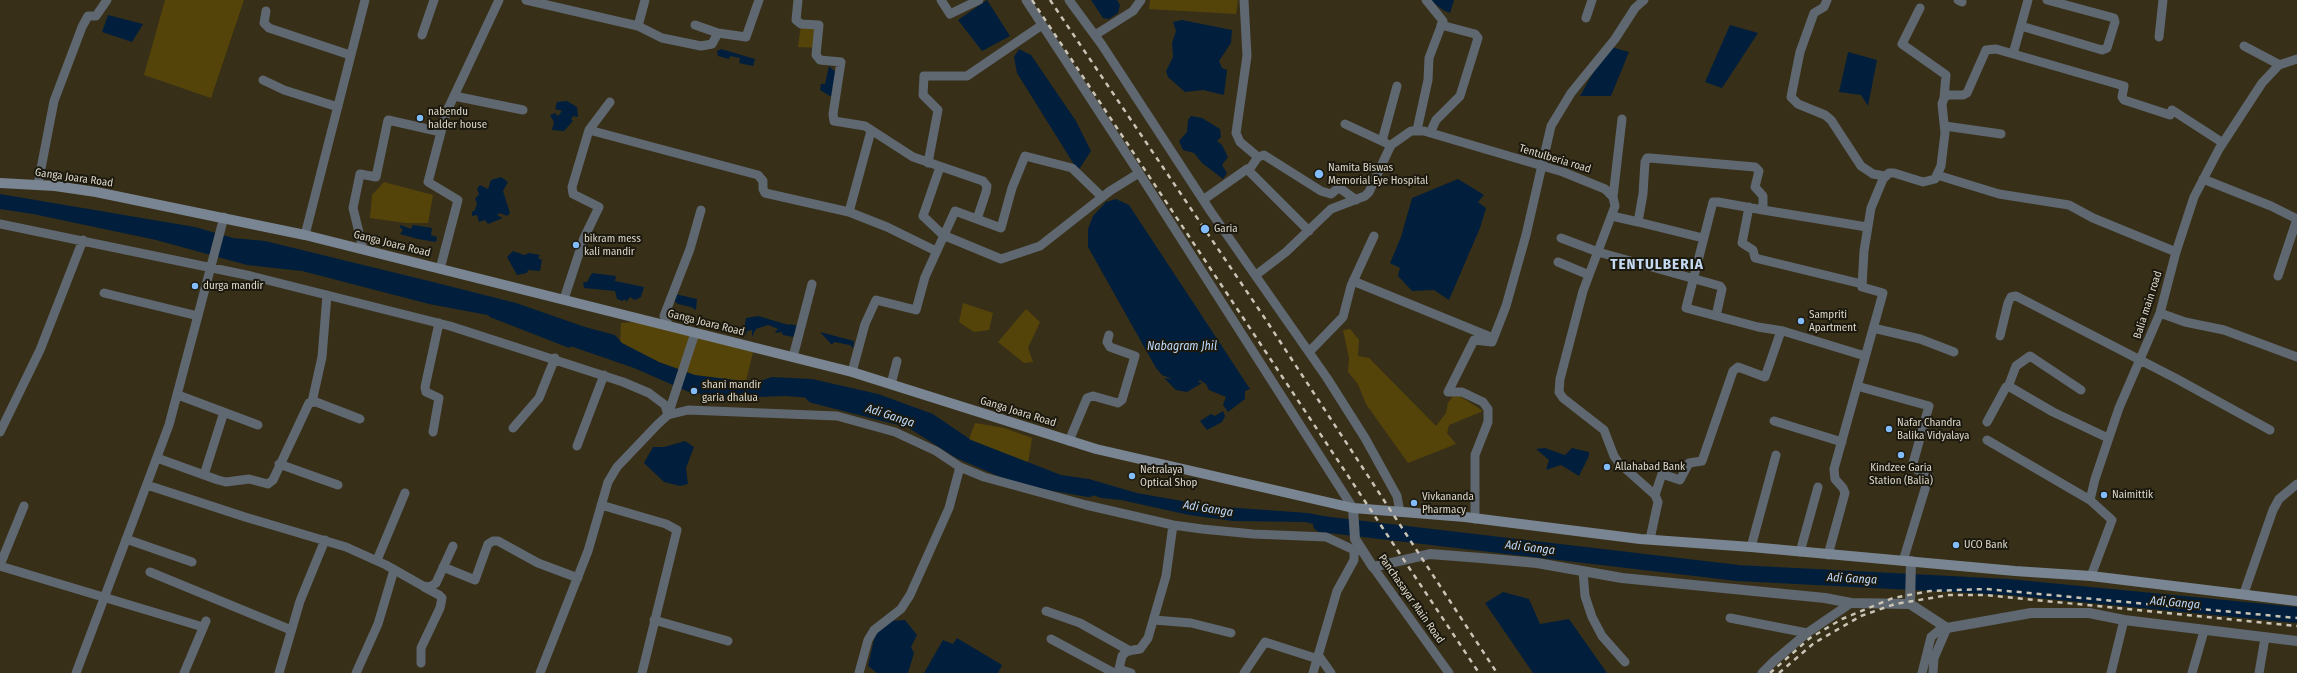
<!DOCTYPE html>
<html>
<head>
<meta charset="utf-8">
<style>
  body { margin:0 }
  canvas { display:block; background:#372f18 }
</style>
</head>
<body>
<canvas width="2297" height="673"></canvas>
<script>
const context = document.querySelector('canvas').getContext('2d');
context.lineJoin = 'round';
function fill(path, color) { context.fillStyle = color; context.fill(path, 'evenodd'); }
const poly = rows => new Path2D(rows.map(r => 'M' + r).join(''));
function trace(path, color, width, dash) { context.strokeStyle = color; context.lineWidth = width; context.lineCap = dash ? 'butt' : 'round'; context.setLineDash(dash || []); context.stroke(path); }
function drawText(font, color, halo, rows, align = 'center') {
  context.font = font + ' "Fira Sans Condensed",sans-serif'; context.lineWidth = 4; context.setLineDash([]); context.textBaseline = 'middle'; context.strokeStyle = halo; context.fillStyle = color; for (const [text, x, y, turn = 0] of rows) {
    context.save(); context.translate(x, y); context.rotate((+turn || 0) * Math.PI / 180); context.textAlign = isNaN(turn) ? turn : align; if (halo) context.strokeText(text, 0, 0); context.fillText(text, 0, 0); context.restore();
  }
}
const green = poly([
  [165,0,244,0,211,98,144,75],
  [1150,0,1238,0,1236,14,1149,9],
  [801,25,818,26,818,48,798,47],
  [384,182,433,195,428,223,406,223,370,218,372,195],
  [963,303,993,313,989,330,974,332,959,322],
  [1026,309,1040,322,1028,348,1033,362,1024,363,998,342],
  [635,322,753,352,745,385,708,386,620,348,621,323],
  [1350,329,1359,340,1358,356,1369,358,1436,426,1446,413,1448,403,1455,393,1483,411,1449,425,1447,433,1456,444,1408,463,1366,404,1358,384,1348,372,1349,358,1343,330],
  [975,423,1004,428,1032,438,1028,463,968,442]
]);
const water = poly([
  [987,0,1010,36,982,51,958,20],
  [1091,0,1117,0,1120,5,1118,13,1109,19,1103,18],
  [1430,0,1454,0,1450,13,1443,10],
  [108,15,143,24,132,42,102,32],
  [1182,20,1232,30,1231,43,1219,61,1222,68,1227,70,1224,95,1203,90,1185,92,1168,77,1166,71,1173,57,1172,43,1176,31,1173,22],
  [1730,25,1758,33,1722,88,1705,82],
  [1608,46,1629,52,1611,96,1580,96],
  [721,49,755,59,753,66,739,63,740,58,730,56,729,59,718,56,717,51],
  [1019,49,1031,55,1076,121,1091,151,1078,171,1017,73,1014,57],
  [1848,52,1877,60,1868,106,1861,95,1839,92],
  [829,66,839,75,834,95,830,96,820,90,821,84,825,84],
  [567,101,577,107,578,117,573,116,571,120,573,121,564,131,552,130,554,122,550,115,555,113,558,116,562,111,555,109,557,102],
  [1191,116,1202,118,1220,129,1221,137,1217,141,1222,145,1228,157,1222,165,1227,173,1223,179,1202,163,1194,153,1183,150,1179,141,1187,132,1188,120],
  [501,177,508,182,503,191,510,213,507,216,500,213,497,215,503,218,488,224,485,220,479,222,477,215,472,216,472,212,475,210,477,203,475,199,479,194,477,189,480,185,488,189,491,180],
  [1458,179,1484,195,1478,202,1486,208,1480,228,1449,300,1434,290,1412,291,1398,276,1400,268,1390,263,1401,237,1412,198],
  [0,194,195,227,233,238,265,241,433,282,516,303,585,327,615,335,622,343,659,362,695,375,743,381,743,387,772,377,812,379,878,394,933,414,971,440,1061,475,1089,479,1137,493,1210,506,1308,513,1339,519,1347,532,1305,522,1233,521,1189,515,1121,500,1101,498,1058,482,1010,471,956,446,905,419,872,407,837,400,785,396,757,397,747,401,689,392,634,368,573,347,544,331,509,319,429,304,302,271,247,265,156,240,33,214,0,209],
  [1116,199,1129,205,1250,389,1245,391,1245,399,1228,412,1223,405,1226,397,1209,390,1206,384,1200,380,1198,382,1202,383,1187,392,1176,390,1164,378,1172,379,1162,375,1156,368,1088,247,1088,229,1093,216,1106,202],
  [400,225,411,229,413,225,432,228,431,235,437,237,436,242,418,239,400,234,403,230,400,227],
  [513,251,524,255,529,253,540,255,538,258,542,260,540,271,528,270,527,273,517,275,507,257],
  [592,273,616,276,615,281,644,287,641,297,635,300,630,297,626,302,625,299,622,301,617,299,615,291,584,288,583,282,587,282],
  [675,294,697,299,696,310,691,307,678,304,673,300],
  [758,316,789,325,790,324,799,326,793,337,783,335,781,332,776,333,775,332,778,329,768,325,756,329,752,337,752,330,747,331,746,335,744,329,746,318],
  [820,332,854,341,853,348,850,345,834,342,832,345],
  [1223,411,1225,416,1222,422,1207,430,1200,421,1211,414,1215,416],
  [685,441,694,447,686,468,688,484,680,486,664,482,644,463,653,447,664,447],
  [1545,448,1565,455,1572,448,1589,452,1589,456,1579,476,1561,465,1546,470,1549,460,1536,449],
  [1503,592,1529,599,1540,624,1569,619,1607,673,1533,673,1485,603],
  [905,620,917,635,911,647,914,653,908,673,877,673,868,666,875,635,888,621],
  [957,638,1002,665,998,673,924,673,943,640,953,644]
]);
const canal = poly([
  [492,313,569,343]
]);
const river = poly([
  [813,395,911,420,960,451,1020,477,1089,489],
  [1321,524,1738,573,2008,587,2297,615]
]);
const minor = poly([
  [526,0,638,26,662,38,701,46,712,44,718,33],
  [798,0,796,20,801,24,819,25,816,55,820,60,841,62,833,114,834,121,865,126,913,157,983,181,987,186,986,192,977,219],
  [941,0,950,14,979,0],
  [1026,0,1139,173,1353,508],
  [1069,0,1102,45,1211,212,1327,378,1365,438,1397,496,1400,512],
  [1244,0,1247,56,1236,133,1240,142,1258,157],
  [1827,0,1824,7,1814,13,1800,52,1791,97,1798,104,1825,115,1831,120,1861,166,1873,174,1885,176],
  [1958,0,1962,2],
  [1920,8,1902,44,1946,75,1944,98],
  [266,11,264,23,269,28,350,55],
  [1586,18,1592,0],
  [695,25,718,33,746,37,759,0],
  [638,26,645,0],
  [2021,26,2102,50,2107,48,2115,22,2114,18,2047,0],
  [422,35,434,0],
  [1095,35,1133,11,1141,0],
  [2159,37,2163,0],
  [2244,46,2280,65],
  [2013,54,2028,0],
  [263,80,284,90,338,107],
  [454,96,523,110],
  [1345,124,1386,143],
  [1945,126,2001,134],
  [589,130,610,102],
  [1417,130,1428,80,1429,58,1443,21,1426,0],
  [1430,133,1436,120,1460,96,1478,38,1475,34,1441,25],
  [1382,141,1397,86],
  [928,163,938,110,923,95,924,76,967,76,1042,25],
  [940,167,923,216,943,235,1001,259,1040,246,1110,191,1139,173],
  [1249,170,1258,157,1264,155,1321,191,1331,194,1337,189,1341,189,1356,200],
  [1937,175,1999,194,2069,205,2093,218,2176,252],
  [2203,179,2271,206,2297,219],
  [38,184,54,101,82,27,88,16,96,16,107,0],
  [1613,197,1622,119],
  [1203,200,1247,169,1309,231],
  [1749,207,1742,243,1753,250,1755,258,1862,284],
  [1763,210,1718,202,1713,202,1686,308,1758,327,1783,331,1865,356],
  [849,212,871,131],
  [1612,216,1638,222,1643,194,1645,162,1647,158,1650,158,1755,167,1759,171,1755,187,1763,196,1763,210,1867,227],
  [1638,222,1703,238],
  [0,224,251,276,450,326,623,382,649,393,665,405,668,415],
  [305,235,365,0],
  [1561,238,1598,252,1720,286,1722,289,1716,316],
  [363,249,353,208,360,174,376,177,388,120,441,132],
  [1558,262,1589,275],
  [440,269,458,200,428,182,446,113,499,0],
  [1256,275,1286,252,1331,209,1365,196,1369,192,1391,145,1411,131,1424,131,1563,172,1605,189,1613,197,1615,206,1583,291,1560,379,1559,392,1563,398,1604,430,1614,456,1619,463,1655,495,1658,502,1650,539],
  [2278,276,2297,219],
  [1353,281,1493,338],
  [104,293,198,316],
  [564,299,584,238,599,207,573,194,572,187,589,130,758,175,763,181,763,189,765,193,849,212,887,227,936,251],
  [2160,313,2185,322,2224,330,2297,357],
  [669,326,664,316,690,249,701,210],
  [1873,328,1920,339,1954,352],
  [2000,336,2008,303,2011,297,2016,296,2177,379,2270,430],
  [1309,352,1343,317,1351,286,1374,236],
  [793,357,812,284],
  [852,372,865,324,876,300,916,310,925,277,955,211,1001,228,1012,188,1025,156,1072,168,1102,197],
  [891,384,897,361],
  [1857,386,1929,406,1912,467,1929,476,1903,561],
  [2008,387,2016,366,2030,356,2081,390],
  [178,395,258,425],
  [312,402,322,357,327,295],
  [668,415,695,333],
  [1774,421,1842,442],
  [1987,422,2006,387,2010,387,2053,412,2108,438],
  [513,428,539,398,555,358],
  [0,432,40,350,83,240],
  [433,432,439,398,426,392,425,387,439,323],
  [1987,440,2090,500],
  [1069,441,1087,398,1093,396,1118,403,1122,400,1135,356,1110,347,1107,342,1109,335],
  [577,446,604,375],
  [157,458,218,480,226,482,249,479,268,484,273,480,309,403,316,402,360,419],
  [279,464,338,485],
  [204,475,224,412],
  [147,485,245,517,346,547,386,565,423,586,430,587,436,583,453,546],
  [1655,495,1662,474,1680,480,1689,463,1702,461,1733,371,1738,367,1765,377,1781,331],
  [601,505,666,524,677,530,642,673],
  [1475,519,1475,455,1488,422,1488,409,1483,402,1462,392,1448,392,1474,340,1492,342,1506,306,1526,235,1551,126,1571,93,1615,39,1635,8,1644,0],
  [126,539,192,562],
  [1751,547,1776,455],
  [1800,552,1818,487],
  [1828,555,1845,493,1843,488,1835,479,1834,469,1883,293,1862,287,1864,251,1871,208,1883,179,1889,173,1894,173,1923,182,1935,179,1941,166,1945,133,1942,104,1944,98,1948,95,1963,95,1967,93,1986,50,1996,49,2124,86,2122,97,2124,100,2170,115,2172,110,2223,143],
  [377,560,405,493],
  [0,565,24,506],
  [0,566,203,627],
  [443,567,475,580,488,544,493,541,498,541,538,563,578,578],
  [1373,567,1449,673],
  [1583,571,1585,596,1592,617,1602,636,1625,662],
  [150,572,291,630],
  [2091,576,2112,520,2090,500,2095,479,2119,408,2160,313,2176,252,2194,197,2219,149,2262,83,2279,65,2297,59],
  [2244,593,2273,510,2279,499,2297,484],
  [1046,611,1080,623,1130,651],
  [1730,618,1807,633],
  [654,620,728,641],
  [1154,620,1191,623,1231,633],
  [1051,639,1114,673],
  [1319,656,1331,673],
  [421,663,421,648,440,608,442,598,439,595,424,587],
  [76,673,169,425,224,217],
  [184,673,206,621],
  [279,673,300,601,325,540],
  [356,673,378,624,394,570],
  [540,673,588,551,608,482,617,467,658,424,668,415,688,410,837,416,895,432,936,451,960,467,984,477,1086,505,1173,525,1202,529,1253,534,1326,537,1354,550,1363,551],
  [859,673,868,640,874,630,901,609,910,595,949,508,960,467],
  [1131,673,1119,669,1122,656,1127,651,1140,649,1148,638,1166,576,1173,525],
  [1244,673,1265,642,1318,659],
  [1313,673,1337,591,1354,560,1354,550],
  [1762,673,1774,661,1807,633,1851,603],
  [1922,673,1931,637,1943,627],
  [1933,673,1934,658,1947,628],
  [2111,673,2124,620],
  [2192,673,2204,631],
  [2259,673,2265,638]
]);
const tertiary = poly([
  [1353,508,1355,539,1373,567,1430,554,1481,558,1537,563,1622,578,1825,598,1851,603,1910,604,1947,628,2031,613,2089,613,2124,620,2297,641],
  [1910,604,1911,561]
]);
const secondary = poly([
  [0,183,55,186,96,192,305,235,852,372,1096,449,1353,508,1465,517,1640,539,1751,547,2015,571,2091,576,2297,601]
]);
const rail = poly([
  [1032,0,1479,673],
  [1050,0,1264,317,1497,673],
  [1770,673,1810,638,1842,619,1893,598,1930,591,1986,589,2297,618],
  [1779,673,1814,643,1861,616,1895,604,1949,595,1986,595,2297,626]
]);
const markers = [
  [420,118,4,"#83bcfb"],
  [1319,174,5,"#83bcfb"],
  [1205,229,5,"#83bcfb"],
  [576,245,4,"#83bcfb"],
  [195,286,4,"#83bcfb"],
  [1801,321,4,"#83bcfb"],
  [694,391,4,"#83bcfb"],
  [1889,429,4,"#83bcfb"],
  [1901,455,4,"#83bcfb"],
  [1607,467,4,"#83bcfb"],
  [1132,476,4,"#83bcfb"],
  [2104,495,4,"#83bcfb"],
  [1414,503,4,"#83bcfb"],
  [1956,545,4,"#83bcfb"]
];
const poiNames = [
  ["nabendu",428,112],
  ["halder house",428,125],
  ["Namita Biswas",1328,168],
  ["Memorial Eye Hospital",1328,181],
  ["Garia",1214,229],
  ["bikram mess",584,239],
  ["kali mandir",584,252],
  ["durga mandir",203,286],
  ["Sampriti",1809,315],
  ["Apartment",1809,328],
  ["shani mandir",702,385],
  ["garia dhalua",702,398],
  ["Nafar Chandra",1897,423],
  ["Balika Vidyalaya",1897,436],
  ["Allahabad Bank",1615,467],
  ["Kindzee Garia",1901,468,"center"],
  ["Station (Balia)",1901,481,"center"],
  ["Netralaya",1140,470],
  ["Optical Shop",1140,483],
  ["Naimittik",2112,495],
  ["Vivkananda",1422,497],
  ["Pharmacy",1422,510],
  ["UCO Bank",1964,545]
];
const streetNames = [
  ["Tentulberia road",1555,159,17],
  ["Ganga Joara Road",74,178,8],
  ["Ganga Joara Road",392,244,14],
  ["Balia main road",2148,305,-72],
  ["Ganga Joara Road",706,323,14],
  ["Ganga Joara Road",1018,412,17],
  ["Panchasayar Main Road",1411,599,55]
];
const waterNames = [
  ["Nabagram Jhil",1182,347],
  ["Adi Ganga",890,416,18],
  ["Adi Ganga",1208,509,9],
  ["Adi Ganga",1530,548,7],
  ["Adi Ganga",1852,579,3],
  ["Adi Ganga",2175,603,5]
];
const districtNames = [
  ["TENTULBERIA",1657,265]
];
fill(green, '#554409');
fill(water, '#011f3c');
trace(canal, '#011f3c', 9);
trace(river, '#011f3c', 16);
trace(minor, '#5f6770', 9);
trace(tertiary, '#5f6770', 10);
trace(secondary, '#798593', 10);
trace(rail, '#c9c4b5', 2.5, [5, 5]);
for (const [x, y, r, color] of markers) { const dot = new Path2D(); dot.arc(x, y, r, 0, 2 * Math.PI); context.fillStyle = color; context.fill(dot); trace(dot, '#1b180e', 1.5); }
drawText('11px', '#dcd7c9', '#1b180e', poiNames, 'left');
drawText('11px', '#dcd7c9', '#1b180e', streetNames);
drawText('italic 12px', '#bcdafc', '#1b180e', waterNames);
context.letterSpacing = '1px';
drawText('bold 15px', '#c5daf2', '#1b180e', districtNames);
context.letterSpacing = '0px';
</script>
</body>
</html>
